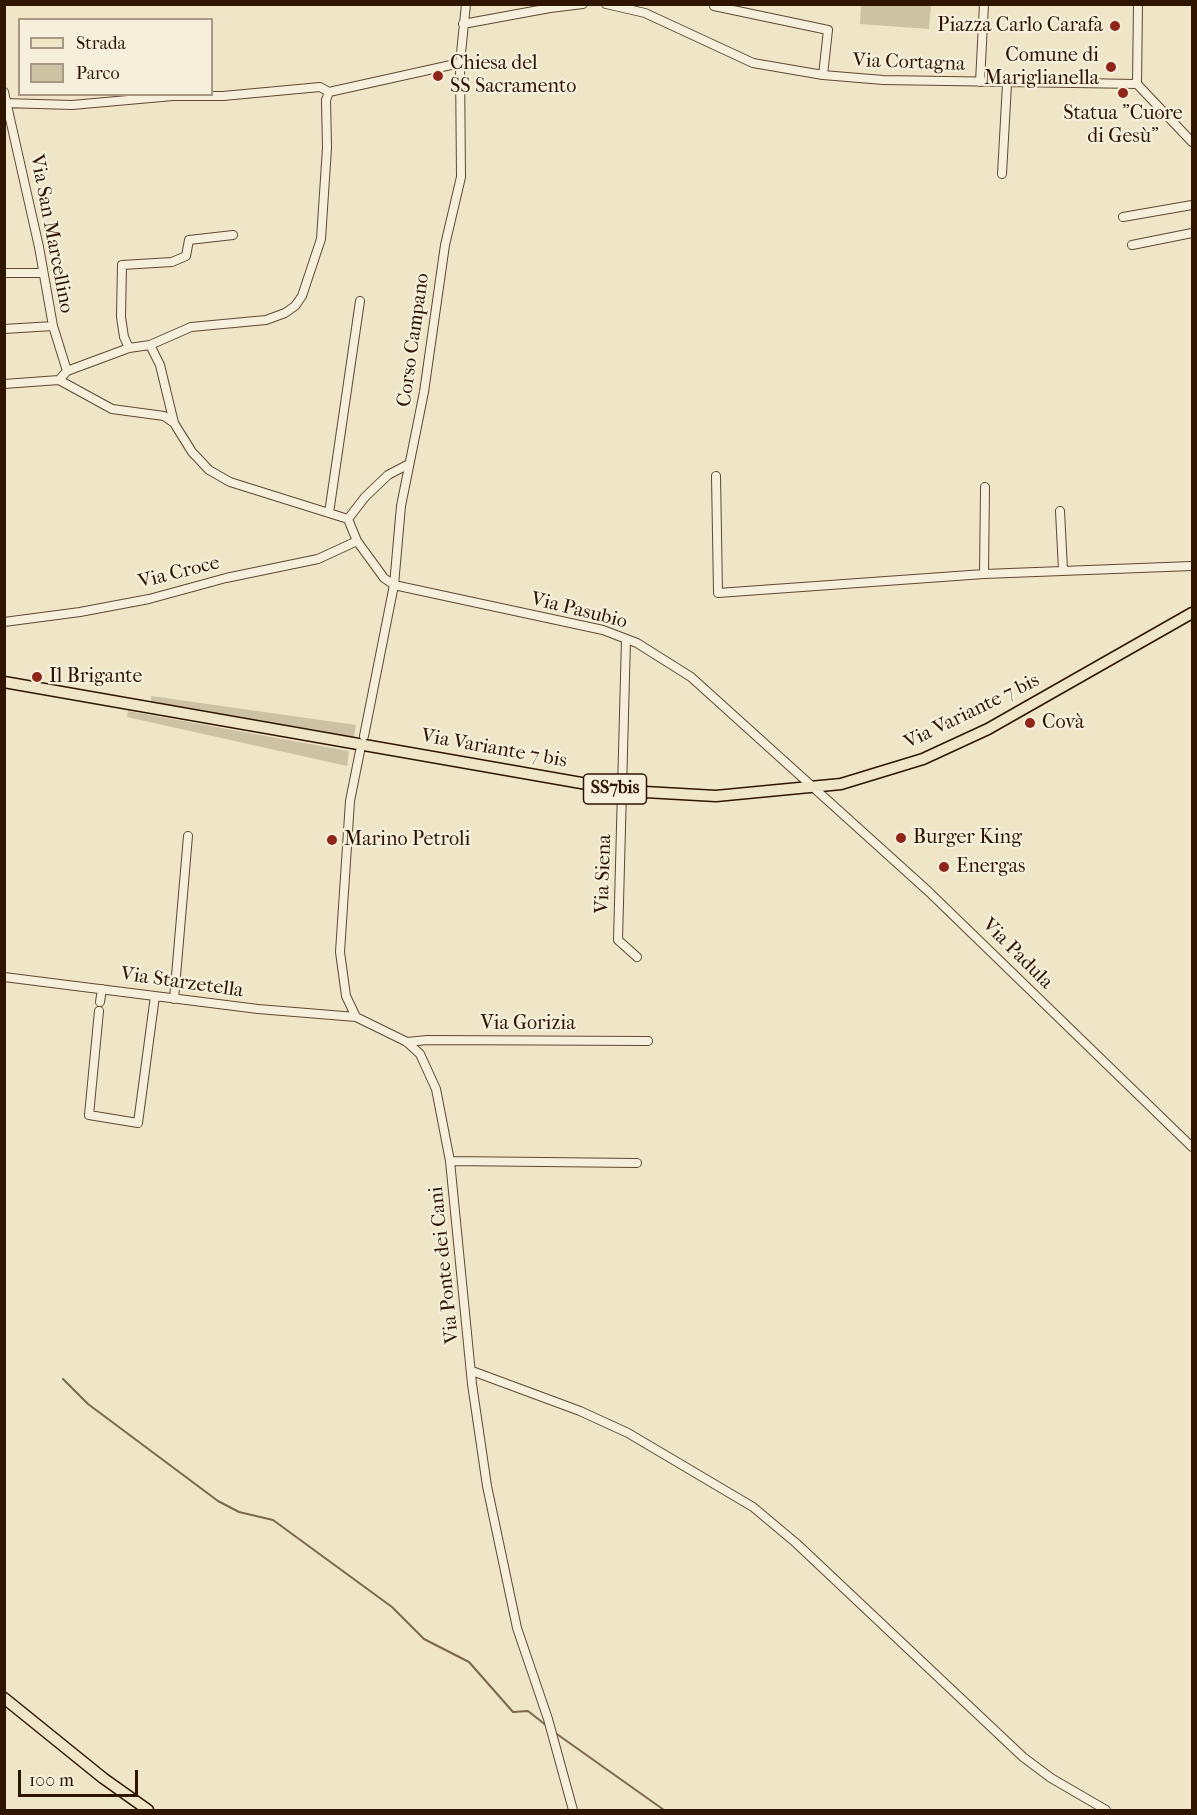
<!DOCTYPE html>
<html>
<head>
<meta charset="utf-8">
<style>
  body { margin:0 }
  #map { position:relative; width:1197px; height:1815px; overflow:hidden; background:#efe6c7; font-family:"IM FELL French Canon",serif }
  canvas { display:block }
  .frame { position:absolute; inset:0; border:6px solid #2f1500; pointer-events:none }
  .legend { position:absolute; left:18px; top:18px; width:195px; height:78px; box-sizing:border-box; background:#f5efdb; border:2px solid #a69883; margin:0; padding:8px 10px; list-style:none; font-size:18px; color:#2f1500 }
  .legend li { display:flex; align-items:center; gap:12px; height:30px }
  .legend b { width:30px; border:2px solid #a69883 }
  .scale { position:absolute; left:18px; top:1770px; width:120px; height:27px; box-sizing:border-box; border:3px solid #2f1500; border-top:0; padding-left:8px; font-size:18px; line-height:21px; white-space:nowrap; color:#2f1500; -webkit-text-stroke:4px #f5efdb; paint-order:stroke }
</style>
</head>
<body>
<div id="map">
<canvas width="1197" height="1815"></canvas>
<div class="frame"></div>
<ul class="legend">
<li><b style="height:8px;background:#efe6c7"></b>Strada</li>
<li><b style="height:16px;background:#cec2a5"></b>Parco</li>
</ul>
<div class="scale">100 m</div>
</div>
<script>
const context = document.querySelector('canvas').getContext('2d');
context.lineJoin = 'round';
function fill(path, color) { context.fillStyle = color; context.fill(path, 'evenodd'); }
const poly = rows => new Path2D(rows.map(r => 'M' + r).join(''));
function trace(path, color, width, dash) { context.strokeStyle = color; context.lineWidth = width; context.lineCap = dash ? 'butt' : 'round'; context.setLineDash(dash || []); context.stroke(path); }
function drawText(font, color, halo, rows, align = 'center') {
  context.font = font + ' "IM FELL French Canon",serif'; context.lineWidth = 4.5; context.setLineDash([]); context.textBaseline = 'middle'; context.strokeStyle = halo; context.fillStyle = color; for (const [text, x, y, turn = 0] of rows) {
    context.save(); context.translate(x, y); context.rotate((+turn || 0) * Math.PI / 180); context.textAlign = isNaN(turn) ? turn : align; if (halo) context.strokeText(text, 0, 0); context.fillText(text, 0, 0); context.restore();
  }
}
const green = poly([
  [861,5,931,5,929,29,860,24],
  [151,696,356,725,354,737,151,703],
  [128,711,349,751,347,766,127,717]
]);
const stream = poly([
  [63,1379,88,1404,218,1501,239,1512,273,1520,392,1607,424,1639,469,1662,513,1712,528,1711,547,1726],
  [554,1732,664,1810]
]);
const minor = poly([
  [606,4,645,13,753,63,823,75,883,80,1137,84],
  [714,6,828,30,823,75],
  [463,24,550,8,583,4],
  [980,82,984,4],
  [1137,84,1192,142],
  [1137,84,1138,4],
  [4,92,39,247,53,326,67,371],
  [329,92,460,63],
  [4,103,72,105,173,96,223,96,320,87,329,92],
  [1002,174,1007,84],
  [1123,217,1192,205],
  [1132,245,1192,233],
  [4,273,43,273],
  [4,329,53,326],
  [150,345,160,365,174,423],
  [129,348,124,337,121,317,122,265,172,262,186,256,189,240,233,235],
  [59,380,112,409,164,416,174,423,192,452,209,470,230,482,348,519,357,541,384,578,394,585,603,630,637,643,691,677,928,891,1192,1147],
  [59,380,67,371,129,348,150,345,191,327,266,320,285,313,295,306,302,296,321,239,327,148,326,100,329,92],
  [4,384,59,380],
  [716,476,718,593,984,574,1192,566],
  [1060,511,1063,570],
  [329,513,360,301],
  [348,519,365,497,388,475,409,464],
  [984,574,985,487],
  [4,622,80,612,149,599,226,578,318,559,357,541],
  [626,639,618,940,637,957],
  [364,736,394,585,401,506,424,392,445,245,461,177,460,63,466,4],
  [360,751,350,801,340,952,346,996,356,1017,407,1042,420,1054,436,1089,450,1161,472,1384,487,1486,517,1628,548,1719,573,1810],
  [4,977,258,1009,356,1017],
  [174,999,188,836],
  [100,1002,102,989],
  [99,1011,89,1115,138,1123,155,996],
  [407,1042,427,1040,648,1041],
  [450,1161,637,1163],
  [472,1371,580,1411,628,1433,753,1507,796,1543,1023,1757,1051,1778,1106,1810]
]);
const major = poly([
  [4,682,627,791,716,796,841,784,923,759,988,729,1192,613],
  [4,1698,103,1778,148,1810]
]);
const markers = [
  [1115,26,6,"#8f2418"],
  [1111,67,6,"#8f2418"],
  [438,76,6,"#8f2418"],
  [1123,93,6,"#8f2418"],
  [37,677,6,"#8f2418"],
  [1030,723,6,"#8f2418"],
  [901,838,6,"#8f2418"],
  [332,840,6,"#8f2418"],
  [944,867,6,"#8f2418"]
];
const shields = [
  [615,789,63]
];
const shieldNames = [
  ["SS7bis",615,789]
];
const poiNames = [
  ["Piazza Carlo Carafa",1103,26,"right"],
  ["Comune di",1099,56,"right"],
  ["Mariglianella",1099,79,"right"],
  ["Chiesa del",450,64],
  ["SS Sacramento",450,87],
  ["Statua \"Cuore",1123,114,"center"],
  ["di Gesù\"",1123,137,"center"],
  ["Il Brigante",49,677],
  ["Covà",1042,723],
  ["Burger King",913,838],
  ["Marino Petroli",344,840],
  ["Energas",956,867]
];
const streetNames = [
  ["Via Cortagna",909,63,2],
  ["Via San Marcellino",51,234,79],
  ["Corso Campano",414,340,-82],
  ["Via Croce",179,573,-14],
  ["Via Pasubio",579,611,14],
  ["Via Variante 7 bis",972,712,-26],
  ["Via Variante 7 bis",494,749,10],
  ["Via Siena",604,874,-88],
  ["Via Padula",1017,954,45],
  ["Via Starzetella",182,983,8],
  ["Via Gorizia",528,1024],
  ["Via Ponte dei Cani",445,1265,-96]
];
fill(green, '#cec2a5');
trace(stream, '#7b684f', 2);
trace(minor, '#5f4932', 10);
trace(major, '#2f1500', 13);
trace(minor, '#f5efdb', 8);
trace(major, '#efe6c7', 10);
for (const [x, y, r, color] of markers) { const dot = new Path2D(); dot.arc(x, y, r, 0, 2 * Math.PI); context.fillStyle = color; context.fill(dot); trace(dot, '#f5efdb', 2); }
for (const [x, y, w] of shields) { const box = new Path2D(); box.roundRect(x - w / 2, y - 15, w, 30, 4.5); context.fillStyle = '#f5efdb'; context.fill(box); trace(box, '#2f1500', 1.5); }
drawText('bold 18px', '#2f1500', null, shieldNames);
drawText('20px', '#2f1500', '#f5efdb', poiNames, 'left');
drawText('20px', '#2f1500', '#f5efdb', streetNames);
</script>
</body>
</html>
